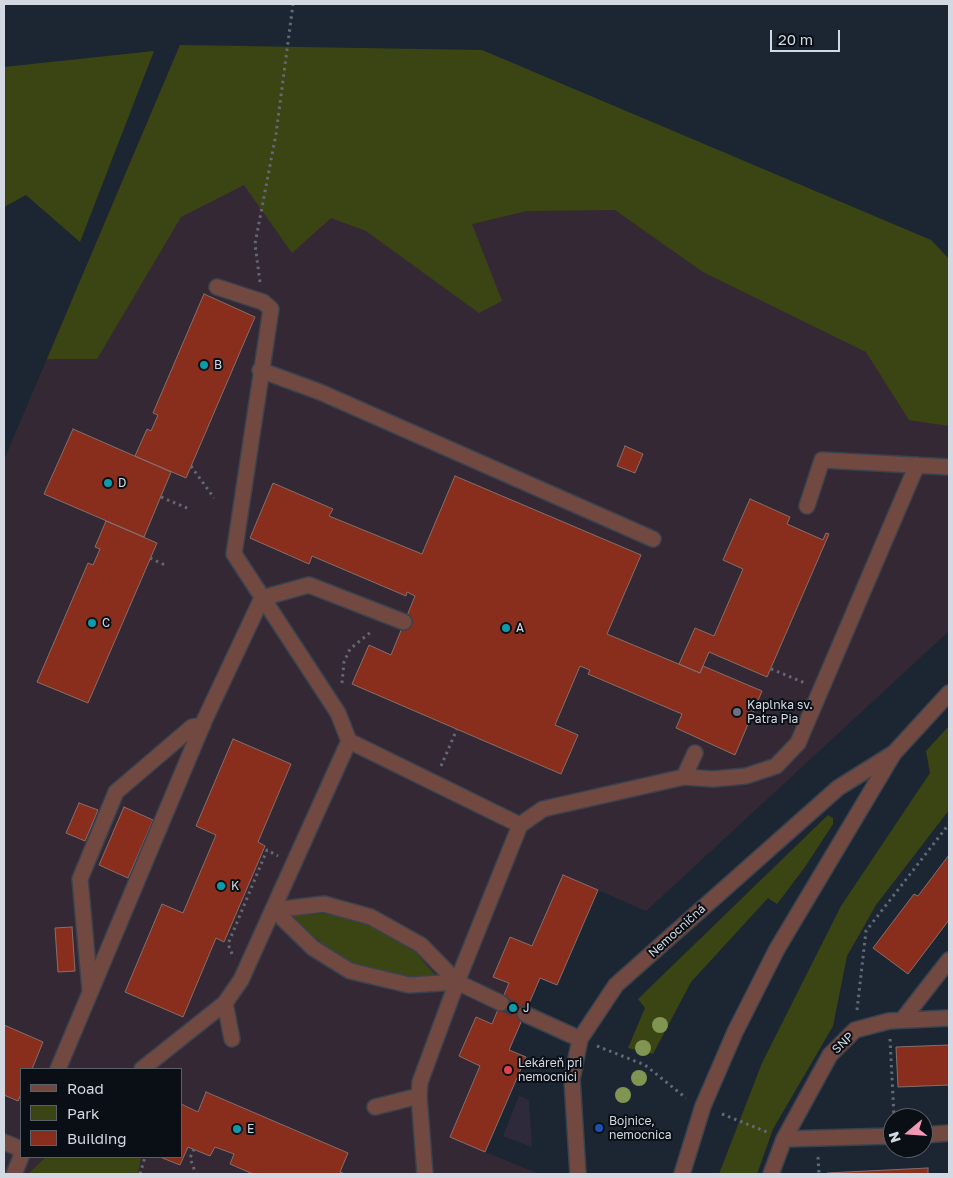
<!DOCTYPE html>
<html>
<head>
<meta charset="utf-8">
<style>
  body { margin:0 }
  #map { position:relative; width:953px; height:1178px; overflow:hidden; background:#1c2633; font-family:"Golos Text",sans-serif }
  canvas { display:block }
  .frame { position:absolute; inset:0; border:5px solid #d2d9e2; pointer-events:none }
  .legend { position:absolute; left:20px; top:1068px; width:162px; height:90px; box-sizing:border-box; background:#0a0f15; border:1px solid #5a6067; margin:0; padding:6px 9px; list-style:none; font-size:15px; color:#d2d9e2 }
  .legend li { display:flex; align-items:center; gap:10px; height:25px }
  .legend b { width:25px; border:1px solid #5a6067 }
  .north { position:absolute; left:883px; top:1108px; width:50px; height:50px; box-sizing:border-box; background:#0a0f15; border:1px solid #5a6067; border-radius:50%; rotate:252deg; font-size:14px; font-weight:700; line-height:20px; text-align:center; color:#d2d9e2 }
  .north::after { content:''; display:block; margin:auto; width:18px; height:22px; background:#f09ab6; clip-path:polygon(50% 0,100% 100%,50% 72%,0 100%) }
  .scale { position:absolute; left:770px; top:30px; width:70px; height:22px; box-sizing:border-box; border:2px solid #d2d9e2; border-top:0; padding-left:6px; font-size:15px; line-height:18px; white-space:nowrap; color:#d2d9e2; -webkit-text-stroke:4px #0a0f15; paint-order:stroke }
</style>
</head>
<body>
<div id="map">
<canvas width="953" height="1178"></canvas>
<div class="frame"></div>
<ul class="legend">
<li><b style="height:6px;background:#714940"></b>Road</li>
<li><b style="height:14px;background:#3b4513"></b>Park</li>
<li><b style="height:14px;background:#892d1c"></b>Building</li>
</ul>
<div class="north">N</div>
<div class="scale">20 m</div>
</div>
<script>
const context = document.querySelector('canvas').getContext('2d');
context.lineJoin = 'round';
function fill(path, color) { context.fillStyle = color; context.fill(path, 'evenodd'); }
const poly = rows => new Path2D(rows.map(r => 'M' + r).join(''));
function trace(path, color, width, dash) { context.strokeStyle = color; context.lineWidth = width; context.lineCap = dash ? 'butt' : 'round'; context.setLineDash(dash || []); context.stroke(path); }
function drawText(font, color, halo, rows, align = 'center') {
  context.font = font + ' "Golos Text",sans-serif'; context.lineWidth = 4; context.setLineDash([]); context.textBaseline = 'middle'; context.strokeStyle = halo; context.fillStyle = color; for (const [text, x, y, turn = 0] of rows) {
    context.save(); context.translate(x, y); context.rotate((+turn || 0) * Math.PI / 180); context.textAlign = isNaN(turn) ? turn : align; if (halo) context.strokeText(text, 0, 0); context.fillText(text, 0, 0); context.restore();
  }
}
const commercial = poly([
  [519,1096,529,1100,532,1147,503,1136]
]);
const medical = poly([
  [180,45,931,240,949,259,949,631,646,911,598,890,557,985,540,978,510,1050,526,1057,485,1152,539,1174,4,1174,4,460],
  [21,1069,181,1069,181,1157,21,1157]
]);
const green = poly([
  [180,45,482,50,931,240,949,259,949,426,909,420,866,352,703,272,615,210,527,211,472,224,502,301,479,313,366,231,331,218,292,253,244,185,181,217,97,359,47,359],
  [154,51,80,242,26,195,4,207,4,67],
  [949,726,949,810,876,905,847,956,833,1026,773,1129,757,1174,719,1174,762,1063,841,906,930,773,926,751],
  [828,815,833,818,833,824,805,867,777,904,768,898,691,982,653,1054,628,1048,645,1008,638,999],
  [332,913,369,923,412,948,436,976,400,977,358,966,324,945,289,916],
  [46,1157,141,1157,138,1174,28,1174]
]);
const building = poly([
  [204,294,255,317,186,478,135,456,147,429,151,431,158,415,153,413,204,294],
  [73,429,171,472,144,537,44,494,73,429],
  [625,446,643,454,635,473,617,466,625,446],
  [455,476,641,555,607,634,700,673,703,666,762,691,735,755,676,728,682,714,588,674,590,670,580,666,555,725,578,735,561,774,352,684,369,645,391,655,415,596,407,592,406,596,312,556,309,564,250,538,273,483,333,509,329,516,422,554,455,476],
  [750,499,790,517,787,524,823,540,826,533,829,534,767,677,709,652,700,673,679,664,695,628,714,636,743,569,723,560,750,499],
  [106,521,157,543,88,703,37,682,88,563,93,565,100,549,95,547,106,521],
  [233,739,291,764,258,842,265,846,224,942,216,938,183,1017,125,992,162,904,183,913,216,835,196,826,233,739],
  [79,803,98,810,85,841,66,833,79,803],
  [124,807,153,820,128,878,99,865,124,807],
  [949,855,949,920,908,974,873,948,914,894,918,896,949,855],
  [563,875,598,890,557,985,540,978,509,1050,526,1057,485,1152,450,1137,480,1066,459,1056,476,1017,492,1024,509,983,493,977,510,937,532,946,563,875],
  [72,927,75,971,58,972,55,928,72,927],
  [4,1025,43,1042,32,1069,21,1069,21,1094,18,1101,4,1095,4,1025],
  [949,1045,949,1085,898,1087,896,1047,949,1045],
  [206,1092,348,1153,340,1172,345,1174,253,1174,230,1164,234,1154,215,1147,210,1156,188,1147,180,1165,160,1157,181,1157,181,1104,198,1112,206,1092],
  [928,1168,928,1174,827,1174,827,1173,928,1168]
]);
const minorTunnel = poly([
  [501,1003,525,1014]
]);
const path = poly([
  [260,282,255,244,276,134,293,4],
  [191,466,214,498],
  [161,497,189,509],
  [150,558,165,565],
  [771,669,805,683],
  [342,683,344,662,350,649,372,631],
  [441,766,457,729],
  [232,954,228,944,267,850,278,856],
  [857,1010,866,931,949,824],
  [890,1039,894,1117],
  [597,1046,645,1065,686,1098],
  [722,1114,767,1132],
  [194,1149,190,1158,196,1174],
  [818,1157,819,1174],
  [140,1174,145,1157]
]);
const minor = poly([
  [217,287,263,302,271,309,234,554,338,713,349,741,520,825],
  [260,370,320,392,653,539],
  [807,506,822,460,949,467],
  [684,777,713,779,746,776,776,766,798,743,917,465],
  [274,910,324,904,371,917,421,945,457,982,501,1003],
  [274,910,313,948,350,971,409,985,457,982],
  [90,990,80,879,116,792,192,727,203,725],
  [225,1003,232,1039],
  [525,1014,580,1039],
  [903,1019,949,960],
  [58,1069,205,719,262,598,309,585,404,622],
  [142,1069,225,1003,241,980,349,741],
  [375,1107,419,1096],
  [923,1135,949,1133],
  [784,1139,893,1136],
  [4,1142,21,1149],
  [14,1174,21,1157],
  [425,1174,419,1096,420,1082,457,982,520,825,543,809,684,777,695,753],
  [578,1174,572,1079,580,1039,616,985,838,788,894,753],
  [682,1174,703,1106,735,1032,777,949,894,753,949,693],
  [771,1174,784,1139,830,1055,855,1030,889,1021,949,1018]
]);
const trees = [
  [660,1025],
  [643,1048],
  [639,1078],
  [623,1095]
];
const markers = [
  [204,365,5,"#0f9aa8"],
  [108,483,5,"#0f9aa8"],
  [92,623,5,"#0f9aa8"],
  [506,628,5,"#0f9aa8"],
  [737,712,5,"#6b7280"],
  [221,886,5,"#0f9aa8"],
  [513,1008,5,"#0f9aa8"],
  [508,1070,5,"#e0444e"],
  [599,1128,5,"#1a4fb4"],
  [237,1129,5,"#0f9aa8"]
];
const poiNames = [
  ["B",214,365],
  ["D",118,483],
  ["C",102,623],
  ["A",516,628],
  ["Kaplnka sv.",747,705],
  ["Patra Pia",747,719],
  ["K",231,886],
  ["J",523,1008],
  ["Lekáreň pri",518,1063],
  ["nemocnici",518,1077],
  ["Bojnice,",609,1121],
  ["nemocnica",609,1135],
  ["E",247,1129]
];
const streetNames = [
  ["Nemocničná",677,931,-42],
  ["SNP",843,1043,-44]
];
fill(commercial, '#2e2a3b');
fill(medical, '#352835');
fill(green, '#3b4513');
fill(building, '#892d1c');
trace(building, '#856f6a', 1);
trace(minorTunnel, '#37414d', 15, [15, 8]);
trace(minor, '#39434f', 18);
trace(path, '#606974', 3, [2.5, 4]);
trace(minor, '#714940', 15);
context.fillStyle = '#819552';
for (const [x, y] of trees) { context.beginPath(); context.arc(x, y, 8, 0, 2 * Math.PI); context.fill(); }
for (const [x, y, r, color] of markers) { const dot = new Path2D(); dot.arc(x, y, r, 0, 2 * Math.PI); context.fillStyle = color; context.fill(dot); trace(dot, '#0a0f15', 2); }
drawText('12px', '#d2d9e2', '#0a0f15', poiNames, 'left');
drawText('12px', '#d2d9e2', '#0a0f15', streetNames);
</script>
</body>
</html>
